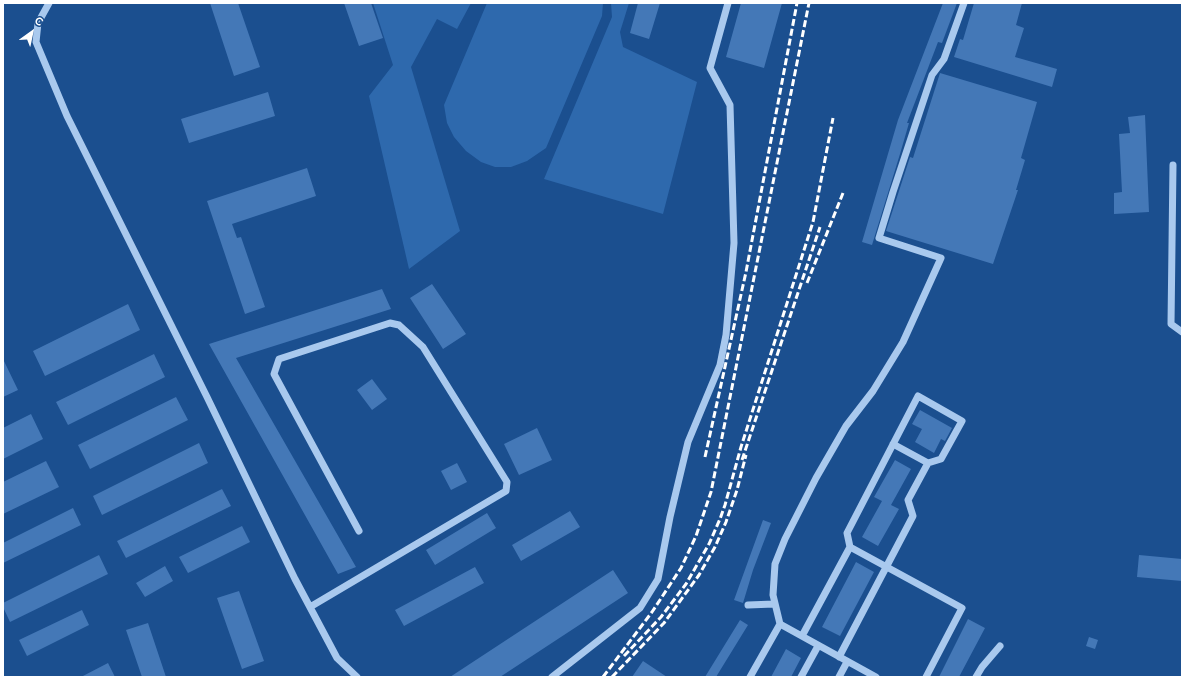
<!DOCTYPE html>
<html>
<head>
<meta charset="utf-8">
<style>
  body { margin:0 }
  #map { position:relative; width:1185px; height:680px; overflow:hidden; background:#1b4f8f; font-family:Raleway,sans-serif }
  canvas { display:block }
  .frame { position:absolute; inset:0; border:4px solid #fff; pointer-events:none }
  .north { position:absolute; left:12px; top:12px; width:40px; height:40px; -webkit-text-stroke:3px #1b4f8f; paint-order:stroke; rotate:33deg; font-size:11px; font-weight:700; line-height:16px; text-align:center; color:#fff }
  .north::after { content:''; display:block; margin:auto; width:14px; height:18px; background:#fff; clip-path:polygon(50% 0,100% 100%,50% 72%,0 100%) }
</style>
</head>
<body>
<div id="map">
<canvas width="1185" height="680"></canvas>
<div class="frame"></div>
<div class="north">С</div>
</div>
<script>
const context = document.querySelector('canvas').getContext('2d');
context.lineJoin = 'round';
function fill(path, color) { context.fillStyle = color; context.fill(path, 'evenodd'); }
const poly = rows => new Path2D(rows.map(r => 'M' + r).join(''));
function trace(path, color, width, dash) { context.strokeStyle = color; context.lineWidth = width; context.lineCap = dash ? 'butt' : 'round'; context.setLineDash(dash || []); context.stroke(path); }
const green = poly([
  [373,3,471,3,457,29,437,19,411,67,460,231,409,269,369,96,393,65],
  [487,3,603,3,602,16,546,148,527,161,511,167,495,167,481,162,466,151,454,137,447,123,444,105],
  [611,3,629,3,620,32,623,47,697,82,663,214,544,179,612,17]
]);
const building = poly([
  [210,3,238,3,260,67,234,76],
  [344,3,371,3,383,38,359,46],
  [638,3,660,3,649,39,630,33],
  [741,3,782,3,764,68,726,57],
  [943,3,957,3,942,43,938,42,907,123,909,123,900,154,872,245,862,242,898,120],
  [974,3,1022,3,1016,25,1024,28,1015,57,1057,69,1052,87,954,57,960,39,963,40],
  [940,73,1037,102,1021,158,1025,160,1016,190,1018,190,993,264,886,231,910,157,913,158],
  [268,92,275,116,189,143,181,119],
  [1145,115,1149,212,1114,214,1114,193,1122,192,1119,134,1130,133,1128,117],
  [307,168,316,196,232,224,237,238,241,237,265,307,245,314,207,201],
  [432,284,466,334,443,349,410,298],
  [382,289,391,309,236,358,356,567,338,574,209,344],
  [128,304,140,330,45,376,33,351],
  [154,354,165,377,68,425,56,402],
  [3,359,18,390,3,397],
  [372,379,387,399,372,410,357,390],
  [176,397,188,420,90,469,78,445],
  [920,410,952,428,945,441,941,439,934,453,915,442,922,429,912,424],
  [31,414,43,439,3,459,3,428],
  [537,428,552,460,519,475,504,444],
  [199,443,208,463,102,515,93,496],
  [895,460,911,469,891,505,899,509,878,546,862,537,882,501,874,497],
  [46,461,59,487,3,514,3,482],
  [457,463,467,482,451,490,441,471],
  [222,489,231,506,126,558,117,541],
  [73,508,81,525,3,563,3,543],
  [570,511,580,527,521,561,512,545],
  [487,513,496,528,435,565,426,550],
  [763,520,771,523,753,570,743,603,734,600],
  [242,526,250,542,188,573,179,557],
  [99,555,108,574,10,622,3,607,3,603],
  [1139,555,1182,559,1182,581,1137,577],
  [856,562,874,572,840,636,822,627],
  [165,566,173,581,145,597,136,583],
  [475,567,484,583,404,626,395,610],
  [613,570,628,593,500,677,450,677],
  [239,591,264,661,242,669,217,598],
  [82,610,89,625,27,656,19,640],
  [968,619,985,628,959,677,939,677],
  [740,620,748,625,716,677,705,677],
  [148,623,166,677,142,677,126,630],
  [1089,637,1098,640,1095,649,1086,646],
  [786,649,801,658,791,677,771,677],
  [643,661,667,677,632,677],
  [108,663,115,677,81,677]
]);
const minor = poly([
  [49,3,38,23,36,42,67,116,207,397,295,579,337,658,357,677],
  [1173,165,1171,324,1182,332],
  [893,444,928,463],
  [850,547,962,608,926,677],
  [748,605,774,604],
  [310,607,506,491,507,482,423,347,399,325,390,323,279,359,274,374,359,531],
  [802,636,850,547,847,533,918,396,962,421,941,459,928,463,908,500,913,516,839,657],
  [552,677,640,608,658,579,670,517,688,442,720,365,726,335,734,243,730,105,710,68,728,3],
  [750,677,780,624],
  [801,677,818,646],
  [839,677,847,662],
  [876,677,780,624,773,595,775,564,785,539,816,478,846,426,873,391,903,342,941,258,879,238,893,192,932,75,944,59,964,3],
  [976,677,982,667,1000,646]
]);
const rail = poly([
  [807,283,843,193],
  [705,457,746,272,797,3],
  [742,460,820,227],
  [624,656,661,617,686,584,709,544,720,519,725,505,741,447,813,222,833,118],
  [603,677,652,612,681,568,696,536,711,492,809,3],
  [612,677,664,623,699,575,715,547,726,522,737,490,746,455]
]);
fill(green, '#2e69ad');
fill(building, '#4478b7');
trace(minor, '#a9c9ee', 7);
trace(rail, '#fff', 3, [7, 3]);
</script>
</body>
</html>
